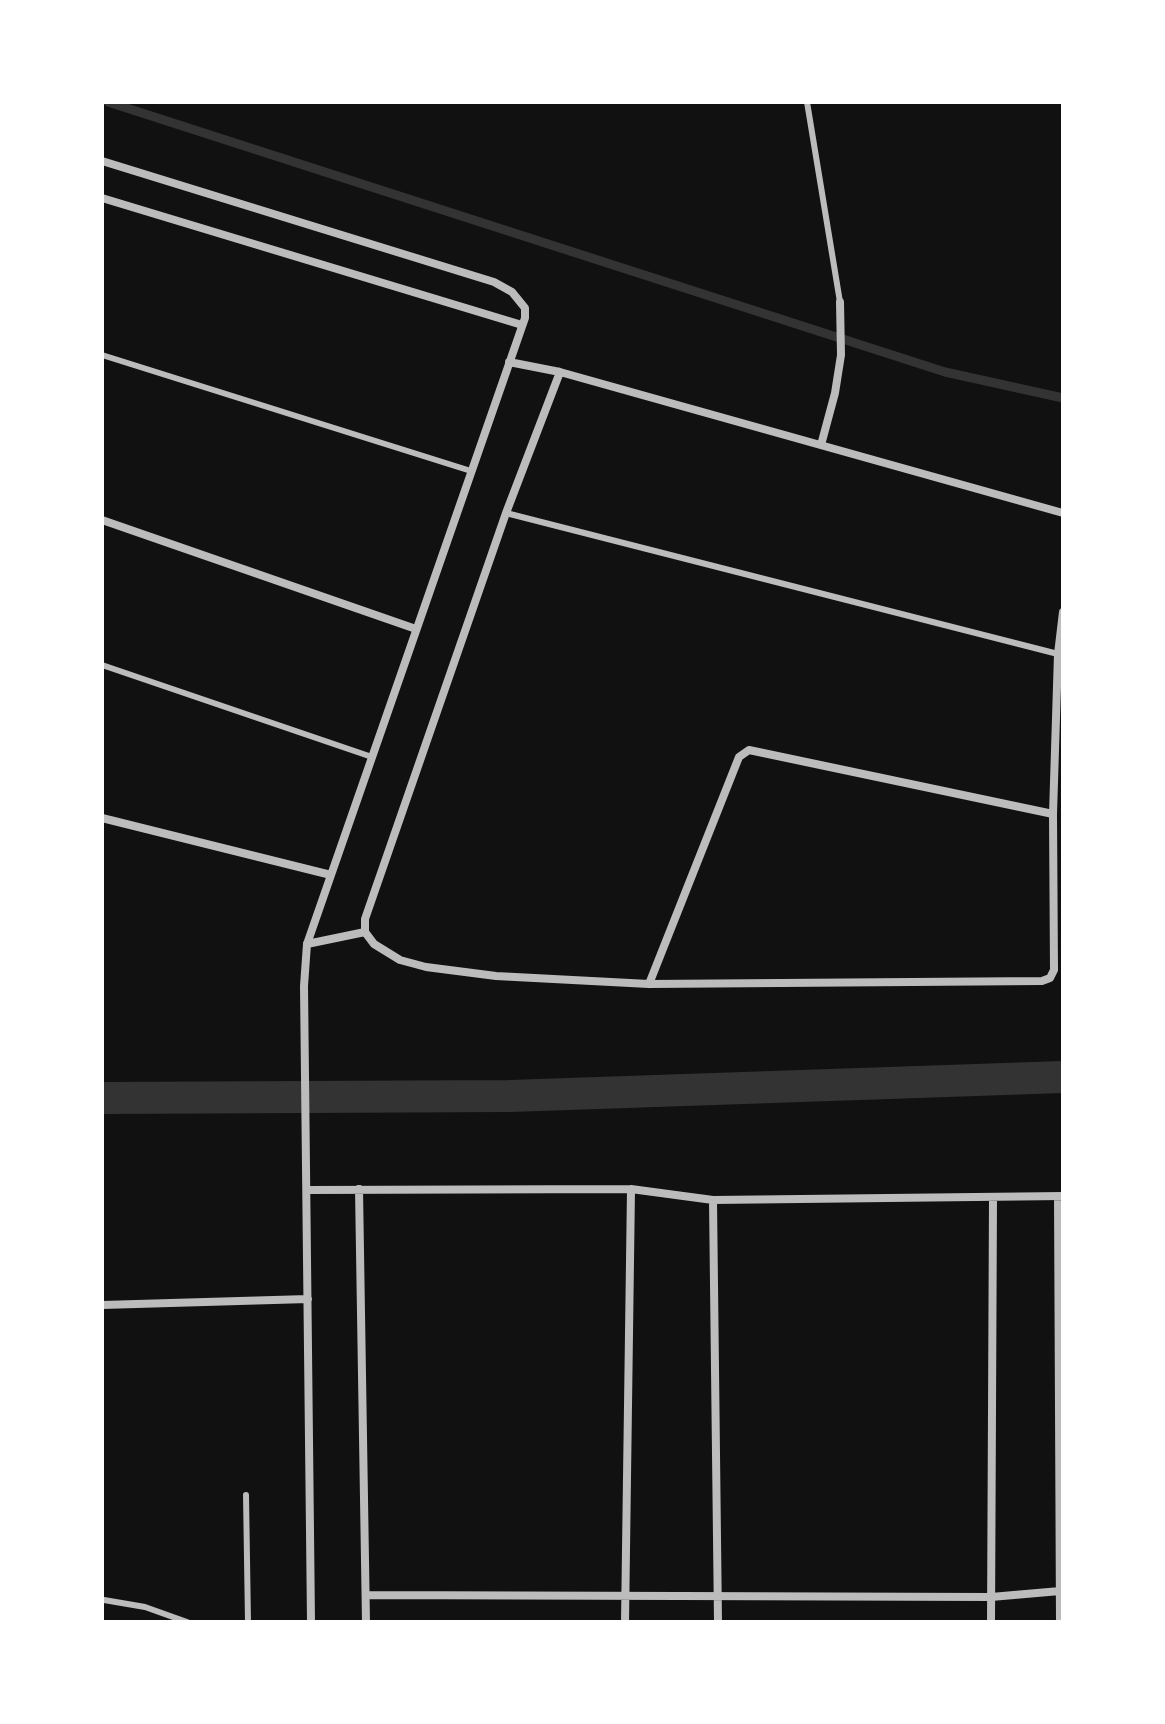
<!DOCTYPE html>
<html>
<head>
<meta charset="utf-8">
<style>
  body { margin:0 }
  #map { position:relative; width:1165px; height:1724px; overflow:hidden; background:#111; font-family:Signika,sans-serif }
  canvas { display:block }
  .frame { position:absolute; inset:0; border:104px solid #fff; pointer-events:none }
</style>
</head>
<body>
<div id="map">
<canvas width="1165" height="1724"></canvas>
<div class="frame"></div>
</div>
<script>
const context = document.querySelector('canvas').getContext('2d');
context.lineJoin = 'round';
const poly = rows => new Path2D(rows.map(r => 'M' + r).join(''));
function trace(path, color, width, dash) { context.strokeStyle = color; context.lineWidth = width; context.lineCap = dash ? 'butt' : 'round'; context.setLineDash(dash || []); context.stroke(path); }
const stream = poly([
  [108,102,945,372,1063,398]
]);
const canal = poly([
  [102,1098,510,1096,1063,1077]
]);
const service = poly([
  [807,102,840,302],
  [102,355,471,471],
  [506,513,1058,654],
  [102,665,372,757],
  [246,1495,248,1622],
  [104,1600,145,1607,187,1622]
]);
const minor = poly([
  [102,161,494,282,512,292,525,308,525,318,307,944,304,986,311,1622],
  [102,198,522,325],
  [509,362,560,372,1063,513],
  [560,372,506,513,365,919,365,932,374,944,400,960,426,967,496,976,649,984,1042,981,1050,978,1054,970,1053,814,1058,654,1063,612],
  [821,445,835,393,841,355,840,302],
  [102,520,416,629],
  [102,818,331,875],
  [307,944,365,932],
  [649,984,739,757,749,750,1053,814],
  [359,1189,366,1622],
  [307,1190,631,1189,713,1200,1063,1196],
  [1058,1197,1060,1622],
  [713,1200,718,1622],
  [102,1305,308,1299],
  [366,1595,991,1597,1060,1591],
  [625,1622,631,1189],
  [991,1622,993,1198]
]);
trace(stream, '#333', 9);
trace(canal, '#333', 32);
trace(service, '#bcbcbc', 6);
trace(minor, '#bcbcbc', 8);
</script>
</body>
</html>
